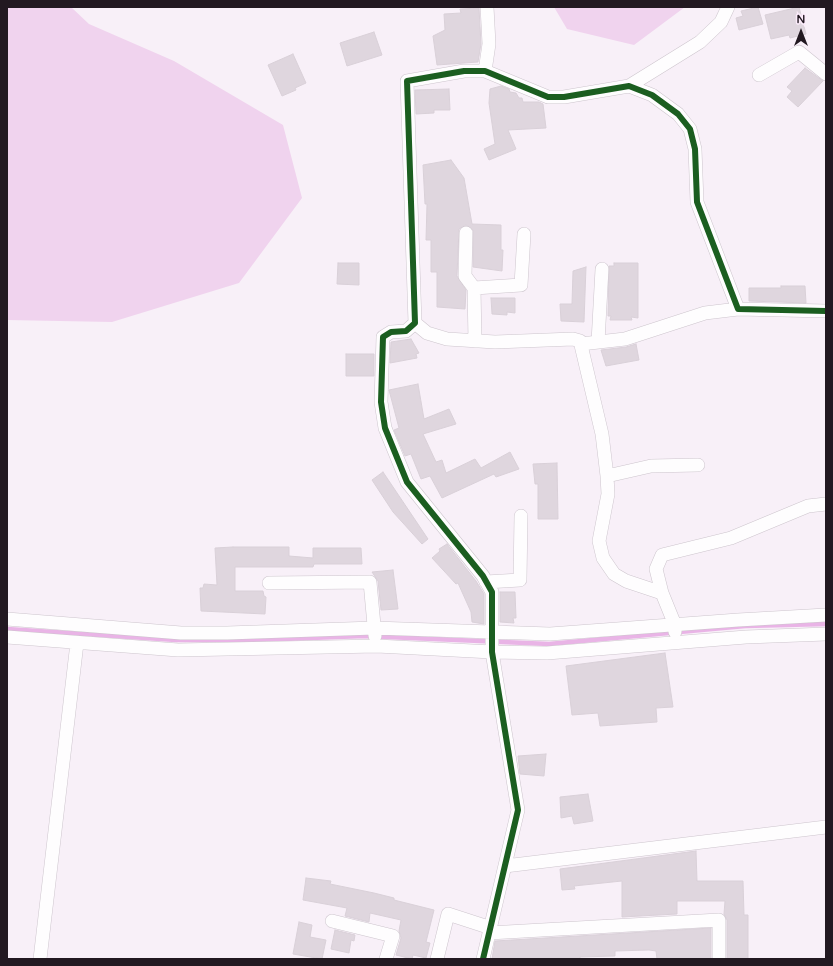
<!DOCTYPE html>
<html>
<head>
<meta charset="utf-8">
<style>
  body { margin:0 }
  #map { position:relative; width:833px; height:966px; overflow:hidden; background:#f8f0f8; font-family:"Varela Round",sans-serif }
  canvas { display:block }
  .frame { position:absolute; inset:0; border:8px solid #221921; pointer-events:none }
  .north { position:absolute; left:781px; top:12px; width:40px; height:40px; -webkit-text-stroke:3px #fcecfb; paint-order:stroke; rotate:0deg; font-size:11px; font-weight:700; line-height:16px; text-align:center; color:#221921 }
  .north::after { content:''; display:block; margin:auto; width:14px; height:18px; background:#221921; clip-path:polygon(50% 0,100% 100%,50% 72%,0 100%) }
</style>
</head>
<body>
<div id="map">
<canvas width="833" height="966"></canvas>
<div class="frame"></div>
<div class="north">N</div>
</div>
<script>
const context = document.querySelector('canvas').getContext('2d');
context.lineJoin = 'round';
function fill(path, color) { context.fillStyle = color; context.fill(path, 'evenodd'); }
const poly = rows => new Path2D(rows.map(r => 'M' + r).join(''));
function trace(path, color, width, dash) { context.strokeStyle = color; context.lineWidth = width; context.lineCap = dash ? 'butt' : 'round'; context.setLineDash(dash || []); context.stroke(path); }
const green = poly([
  [7,7,71,7,89,24,174,61,283,125,302,198,239,283,112,322,7,320],
  [554,7,685,7,634,45,567,29]
]);
const stream = poly([
  [7,629,176,640,257,640,364,636,549,644,745,626,826,624]
]);
const building = poly([
  [758,7,763,24,739,30,736,18,743,16,741,11,758,7],
  [799,7,806,34,790,38,789,35,771,39,765,15,799,7],
  [479,8,481,44,478,62,437,65,433,36,445,30,444,14,461,13,460,9,479,8],
  [374,32,382,55,347,66,340,43,374,32],
  [293,54,306,83,295,88,296,90,282,96,268,65,293,54],
  [805,68,823,81,798,107,787,97,792,91,787,87,805,68],
  [501,86,509,89,510,92,516,93,519,98,522,98,523,102,539,102,543,104,546,128,508,130,516,149,489,160,484,149,495,144,489,103,490,89,501,86],
  [449,89,450,110,434,110,434,113,416,114,415,90,449,89],
  [451,160,464,178,472,224,501,225,501,250,503,250,502,271,473,267,473,230,466,225,459,229,457,276,466,290,465,309,437,307,437,272,431,272,431,240,426,240,427,204,425,204,423,165,451,160],
  [338,263,359,263,359,285,337,284,338,263],
  [614,263,638,263,638,318,631,317,632,320,610,320,611,316,608,316,609,266,614,266,614,263],
  [586,267,584,322,561,321,560,304,572,304,573,271,586,267],
  [781,286,805,286,806,303,749,301,749,288,781,288,781,286],
  [491,298,515,298,515,313,507,312,507,315,492,314,491,298],
  [411,339,419,353,416,354,417,358,390,363,391,342,411,339],
  [636,344,639,360,606,366,601,350,626,347,636,344],
  [346,354,374,354,374,376,346,376,346,354],
  [418,384,424,419,449,409,456,424,423,434,436,462,442,460,446,473,475,459,481,468,510,452,519,469,496,477,494,474,442,498,430,476,421,479,411,454,405,456,394,430,399,428,389,390,418,384],
  [557,463,558,519,538,519,538,484,535,484,533,464,557,463],
  [383,472,428,539,422,544,393,512,372,480,383,472],
  [447,544,476,581,484,594,484,624,472,622,471,612,458,583,456,584,432,558,440,551,439,549,447,544],
  [233,547,289,547,289,556,313,558,313,548,361,548,362,564,314,564,313,567,235,567,235,591,263,591,264,596,266,597,265,614,201,611,200,588,203,588,204,584,217,585,215,548,233,547],
  [393,570,398,609,381,610,378,581,372,572,393,570],
  [500,592,515,592,516,618,513,618,514,623,500,622,500,592],
  [665,653,673,707,656,708,657,722,600,726,598,713,572,715,566,666,665,653],
  [546,754,544,776,520,774,518,756,546,754],
  [588,794,593,821,574,824,572,816,561,818,560,797,588,794],
  [696,851,697,881,743,881,744,915,748,915,748,959,727,959,727,920,724,914,725,901,677,901,677,914,622,917,622,881,574,886,575,889,562,890,560,869,696,851],
  [306,878,331,881,330,884,374,893,394,898,394,900,434,910,426,942,430,943,426,958,413,955,412,959,396,955,401,938,399,931,401,920,370,913,369,922,345,916,347,908,303,900,306,878],
  [299,922,312,925,310,937,326,940,322,959,293,954,299,922],
  [711,928,711,959,657,959,656,951,649,950,615,951,615,956,580,957,580,959,492,959,495,941,711,928],
  [335,930,355,935,354,941,351,940,349,953,331,949,335,930]
]);
const minor = poly([
  [485,71,489,44,487,7],
  [759,75,799,52,826,74],
  [629,86,700,42,721,22,728,7],
  [466,233,465,276,474,288],
  [415,323,427,333,447,339,495,342,573,339,580,341,602,434,607,476,608,494,599,541,603,558,614,574,626,581,662,593],
  [475,341,474,288,521,285,524,234],
  [598,342,602,269],
  [581,344,625,339,705,313,738,309],
  [607,476,651,466,698,465],
  [486,582,520,580,521,516],
  [269,583,370,582,375,636],
  [7,619,181,633,227,633,374,628,550,634,738,620,826,615],
  [675,632,675,625,662,593,656,569,662,555,731,538,808,506,826,504],
  [7,637,178,650,377,646,492,652,547,653,746,637,826,634],
  [505,866,826,827],
  [332,921,393,936,386,959],
  [489,933,719,920,719,959],
  [40,959,77,643],
  [437,959,448,914,491,928],
  [483,959,518,810,492,652,492,592,483,576,407,482,385,428,381,402,383,337,391,332,406,331,415,323,407,81,464,71,485,71,548,97,564,97,629,86,652,95,678,114,690,129,695,149,697,202,738,309,826,311]
]);
const cycleway = poly([
  [483,959,518,810,492,652,492,592,483,576,407,482,385,428,381,402,383,337,391,332,406,331,415,323,407,81,464,71,485,71,548,97,564,97,629,86,652,95,678,114,690,129,695,149,697,202,738,309,826,311]
]);
fill(green, '#f0d3ee');
trace(stream, '#e9b4e6', 4.5);
fill(building, '#dfd6de');
trace(building, '#d9d0d8', 1);
trace(minor, '#cdc5cd', 14);
trace(minor, '#fefdfe', 13);
trace(cycleway, '#1b5e20', 6);
</script>
</body>
</html>
